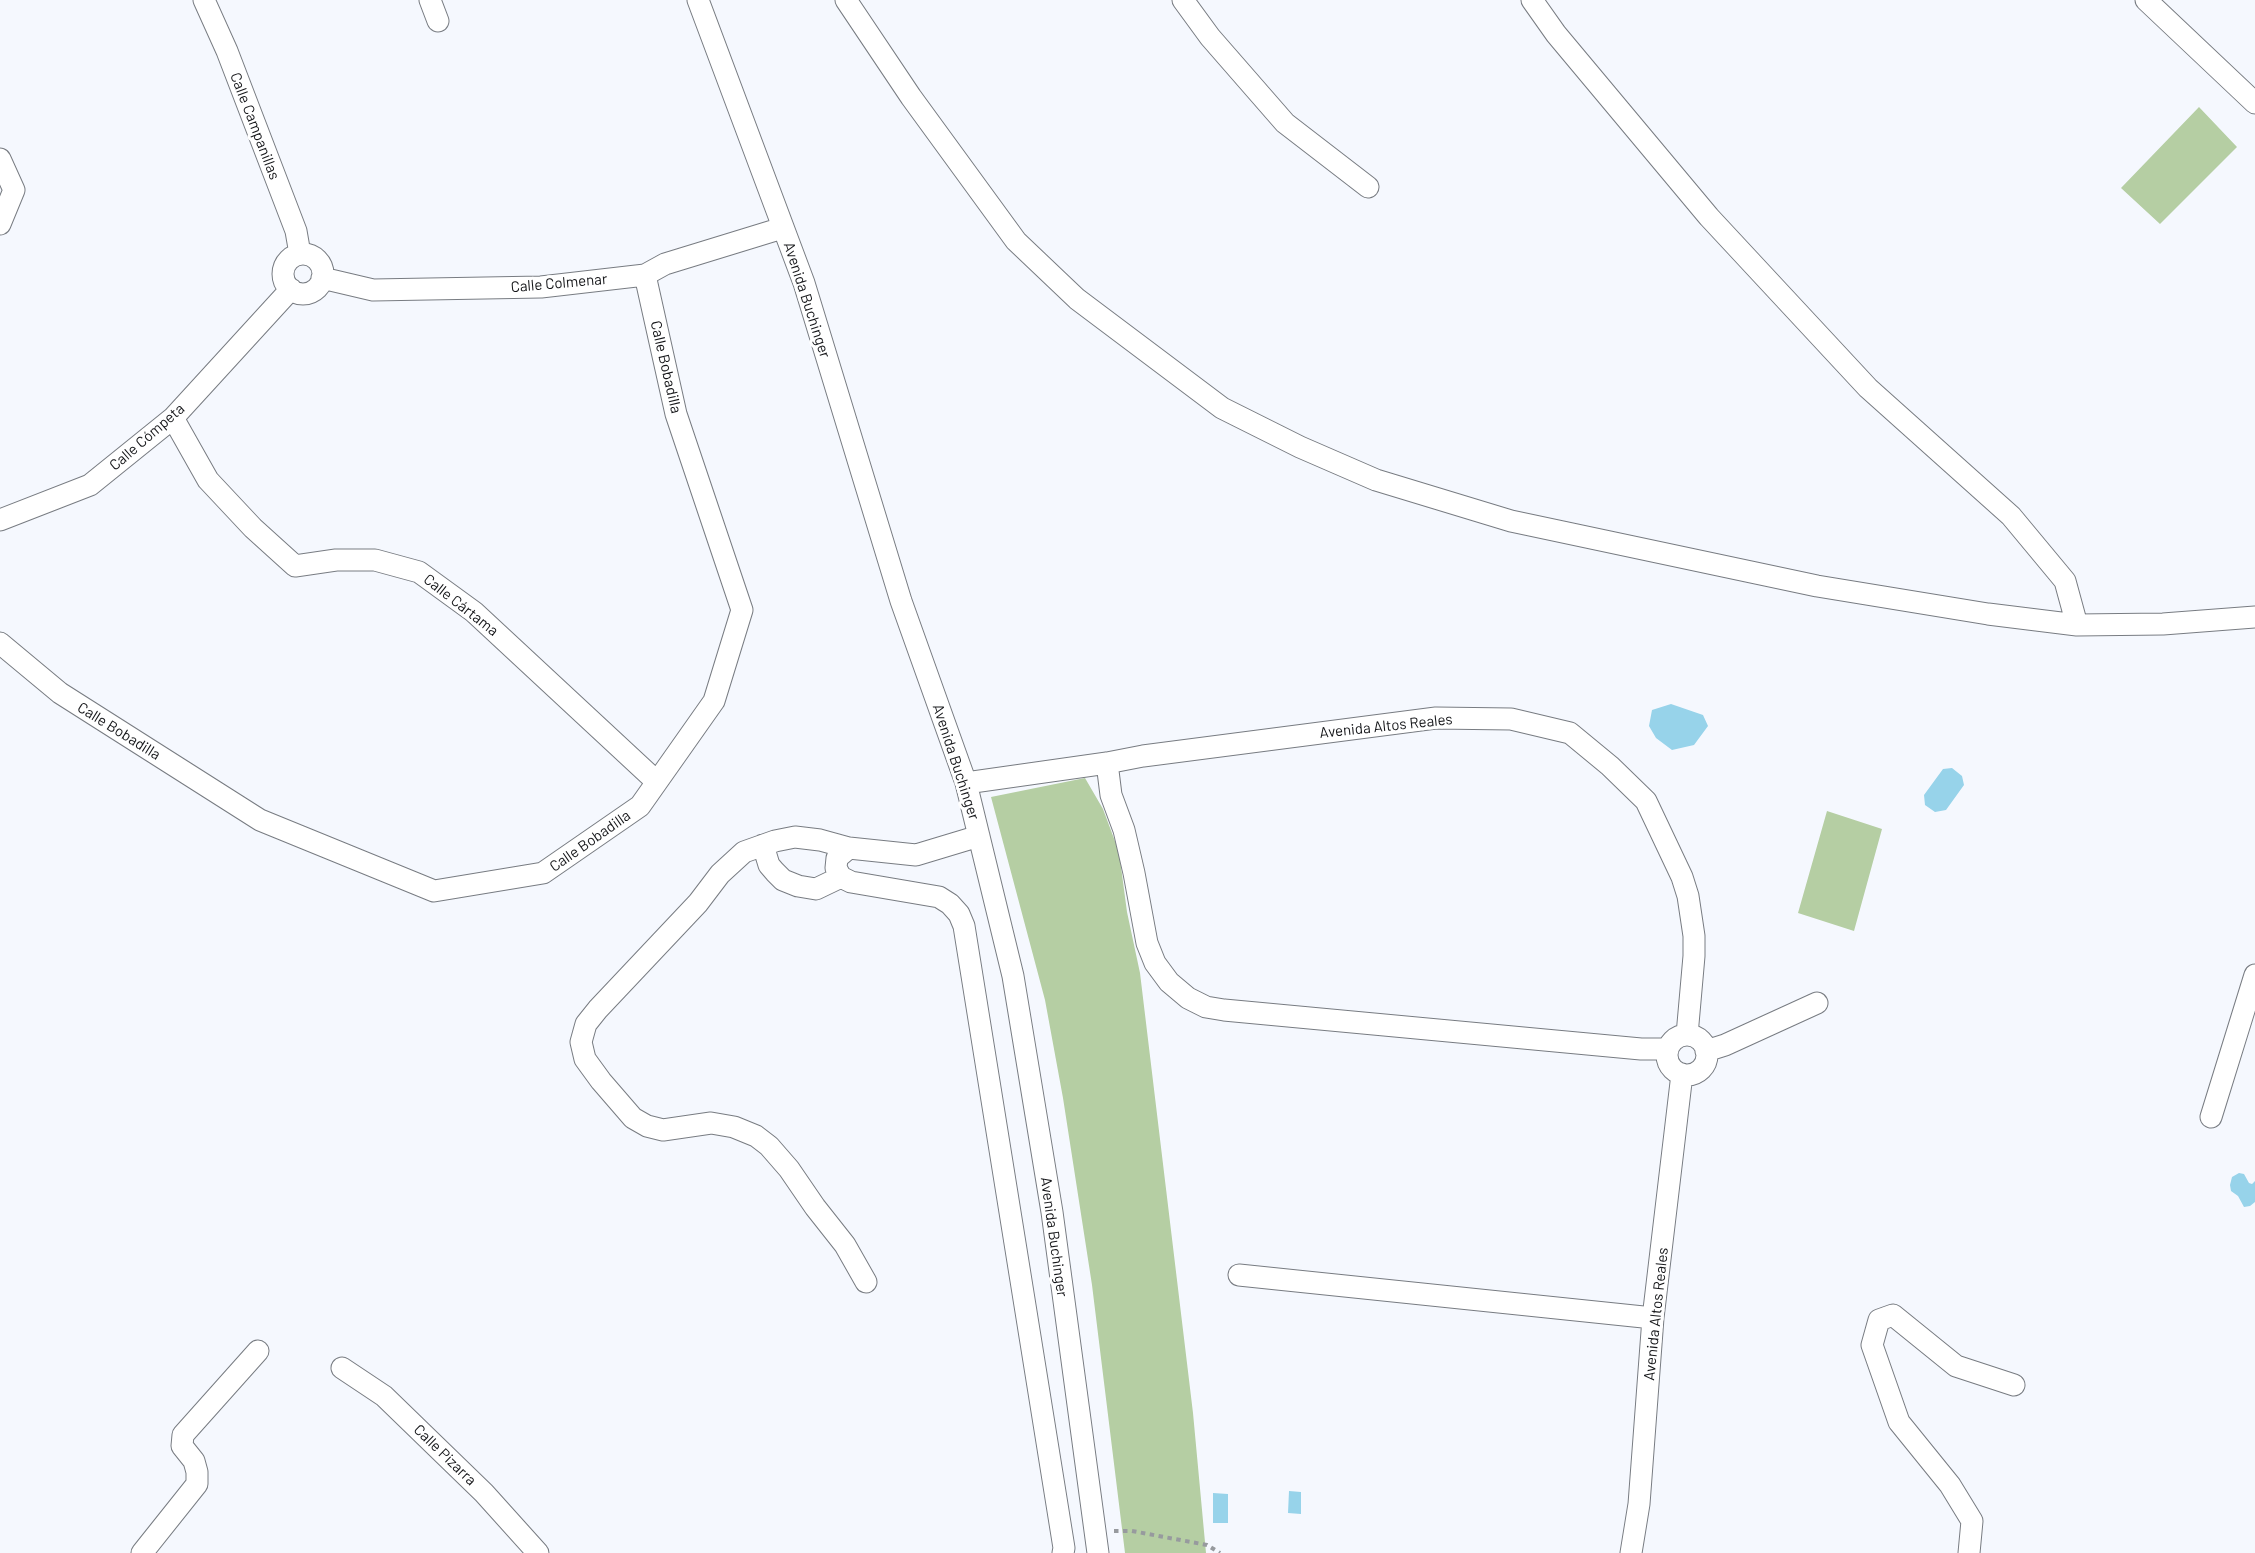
<!DOCTYPE html>
<html>
<head>
<meta charset="utf-8">
<style>
  body { margin:0 }
  canvas { display:block; background:#f5f8fe }
</style>
</head>
<body>
<canvas width="2255" height="1553"></canvas>
<script>
const context = document.querySelector('canvas').getContext('2d');
context.lineJoin = 'round';
function fill(path, color) { context.fillStyle = color; context.fill(path, 'evenodd'); }
const poly = rows => new Path2D(rows.map(r => 'M' + r).join(''));
function trace(path, color, width, dash) { context.strokeStyle = color; context.lineWidth = width; context.lineCap = dash ? 'butt' : 'round'; context.setLineDash(dash || []); context.stroke(path); }
function drawText(font, color, halo, rows, align = 'center') {
  context.font = font + ' Barlow,sans-serif'; context.lineWidth = 6; context.setLineDash([]); context.textBaseline = 'middle'; context.strokeStyle = halo; context.fillStyle = color; for (const [text, x, y, turn = 0] of rows) {
    context.save(); context.translate(x, y); context.rotate((+turn || 0) * Math.PI / 180); context.textAlign = isNaN(turn) ? turn : align; if (halo) context.strokeText(text, 0, 0); context.fillText(text, 0, 0); context.restore();
  }
}
const green = poly([
  [2199,107,2237,147,2160,224,2121,188],
  [1085,778,1103,809,1119,852,1127,912,1140,973,1193,1413,1206,1553,1125,1553,1092,1285,1063,1098,1045,1000,991,797],
  [1827,811,1882,829,1854,931,1798,913]
]);
const water = poly([
  [1671,704,1703,715,1708,726,1694,745,1672,750,1656,738,1649,726,1652,710],
  [1952,768,1962,776,1964,785,1946,810,1935,812,1925,805,1924,795,1943,769],
  [2239,1173,2244,1174,2249,1183,2252,1184,2255,1181,2255,1202,2250,1206,2244,1207,2238,1196,2231,1191,2230,1185,2232,1177],
  [1289,1491,1301,1492,1301,1514,1288,1513],
  [1213,1493,1228,1494,1228,1523,1213,1523]
]);
const path = poly([
  [1114,1531,1132,1531,1207,1545,1220,1553]
]);
const minor = poly([
  [204,0,227,51,296,231,300,254],
  [430,0,438,21],
  [698,0,804,283,901,601,966,783,1013,976,1052,1212,1098,1553],
  [846,0,911,97,1016,241,1077,299,1222,408,1300,447,1376,480,1511,521,1817,586,1988,614,2077,625,2163,624,2255,617],
  [1183,0,1210,37,1285,123,1368,187],
  [1532,0,1556,34,1709,217,1868,388,2011,516,2065,581,2077,625],
  [2146,0,2255,103],
  [0,159,14,190,0,224],
  '283 274a20 20 0 1 1 40 0a20 20 0 1 1-40 0Z',
  [322,278,373,290,541,287,645,275,665,264,779,229,780,219],
  [173,418,208,480,253,528,295,566,336,560,375,560,419,572,474,612,657,782],
  [0,520,90,485,173,418,291,289],
  [0,643,60,693,260,820,434,891,543,873,640,806,714,701,742,610,676,414,645,275],
  [1107,763,1111,795,1124,830,1134,873,1147,943,1155,963,1169,982,1188,998,1206,1007,1224,1010,1641,1049,1667,1049],
  [966,783,1107,763,1143,756,1436,718,1511,719,1570,733,1610,766,1646,801,1682,877,1688,896,1694,936,1694,956,1687,1035],
  [979,836,916,855,849,848,837,858,836,868,841,877,851,882,939,897,950,904,959,914,964,926,1064,1548,1063,1553],
  [763,845,769,865,775,872,783,880,798,886,816,889,841,877],
  [849,848,820,840,795,837,775,841,744,852,720,874,698,903,598,1009,586,1024,581,1042,585,1059,601,1081,633,1118,647,1126,663,1130,711,1123,734,1127,756,1136,769,1146,789,1169,815,1207,845,1245,866,1282],
  '1667 1055a20 20 0 1 1 40 0a20 20 0 1 1-40 0Z',
  [1706,1051,1725,1045,1817,1003],
  [2211,1117,2255,975],
  [1239,1275,1653,1318],
  [342,1368,384,1396,484,1493,538,1553],
  [142,1553,197,1484,197,1472,194,1461,182,1446,183,1435,258,1351],
  [1631,1553,1639,1504,1653,1318,1682,1074],
  [1969,1553,1972,1521,1950,1485,1899,1422,1872,1345,1879,1320,1893,1315,1956,1366,2014,1385]
]);
const streetNames = [
  ["Calle Campanillas",255,126,69],
  ["Calle Colmenar",559,283,-5],
  ["Avenida Buchinger",807,300,72],
  ["Calle Bobadilla",666,367,77],
  ["Calle Cómpeta",147,437,-41],
  ["Calle Cártama",461,605,38],
  ["Avenida Altos Reales",1386,726,-6],
  ["Calle Bobadilla",119,731,32],
  ["Avenida Buchinger",956,762,72],
  ["Calle Bobadilla",590,841,-35],
  ["Avenida Buchinger",1054,1237,82],
  ["Avenida Altos Reales",1656,1314,-84],
  ["Calle Pizarra",445,1455,44]
];
fill(green, '#b5cea3');
fill(water, '#97d3ea');
trace(minor, '#787c82', 23);
trace(path, '#979a9e', 4, [4.5, 4.5]);
trace(minor, '#fff', 21);
drawText('15px', '#141518', '#fff', streetNames);
</script>
</body>
</html>
